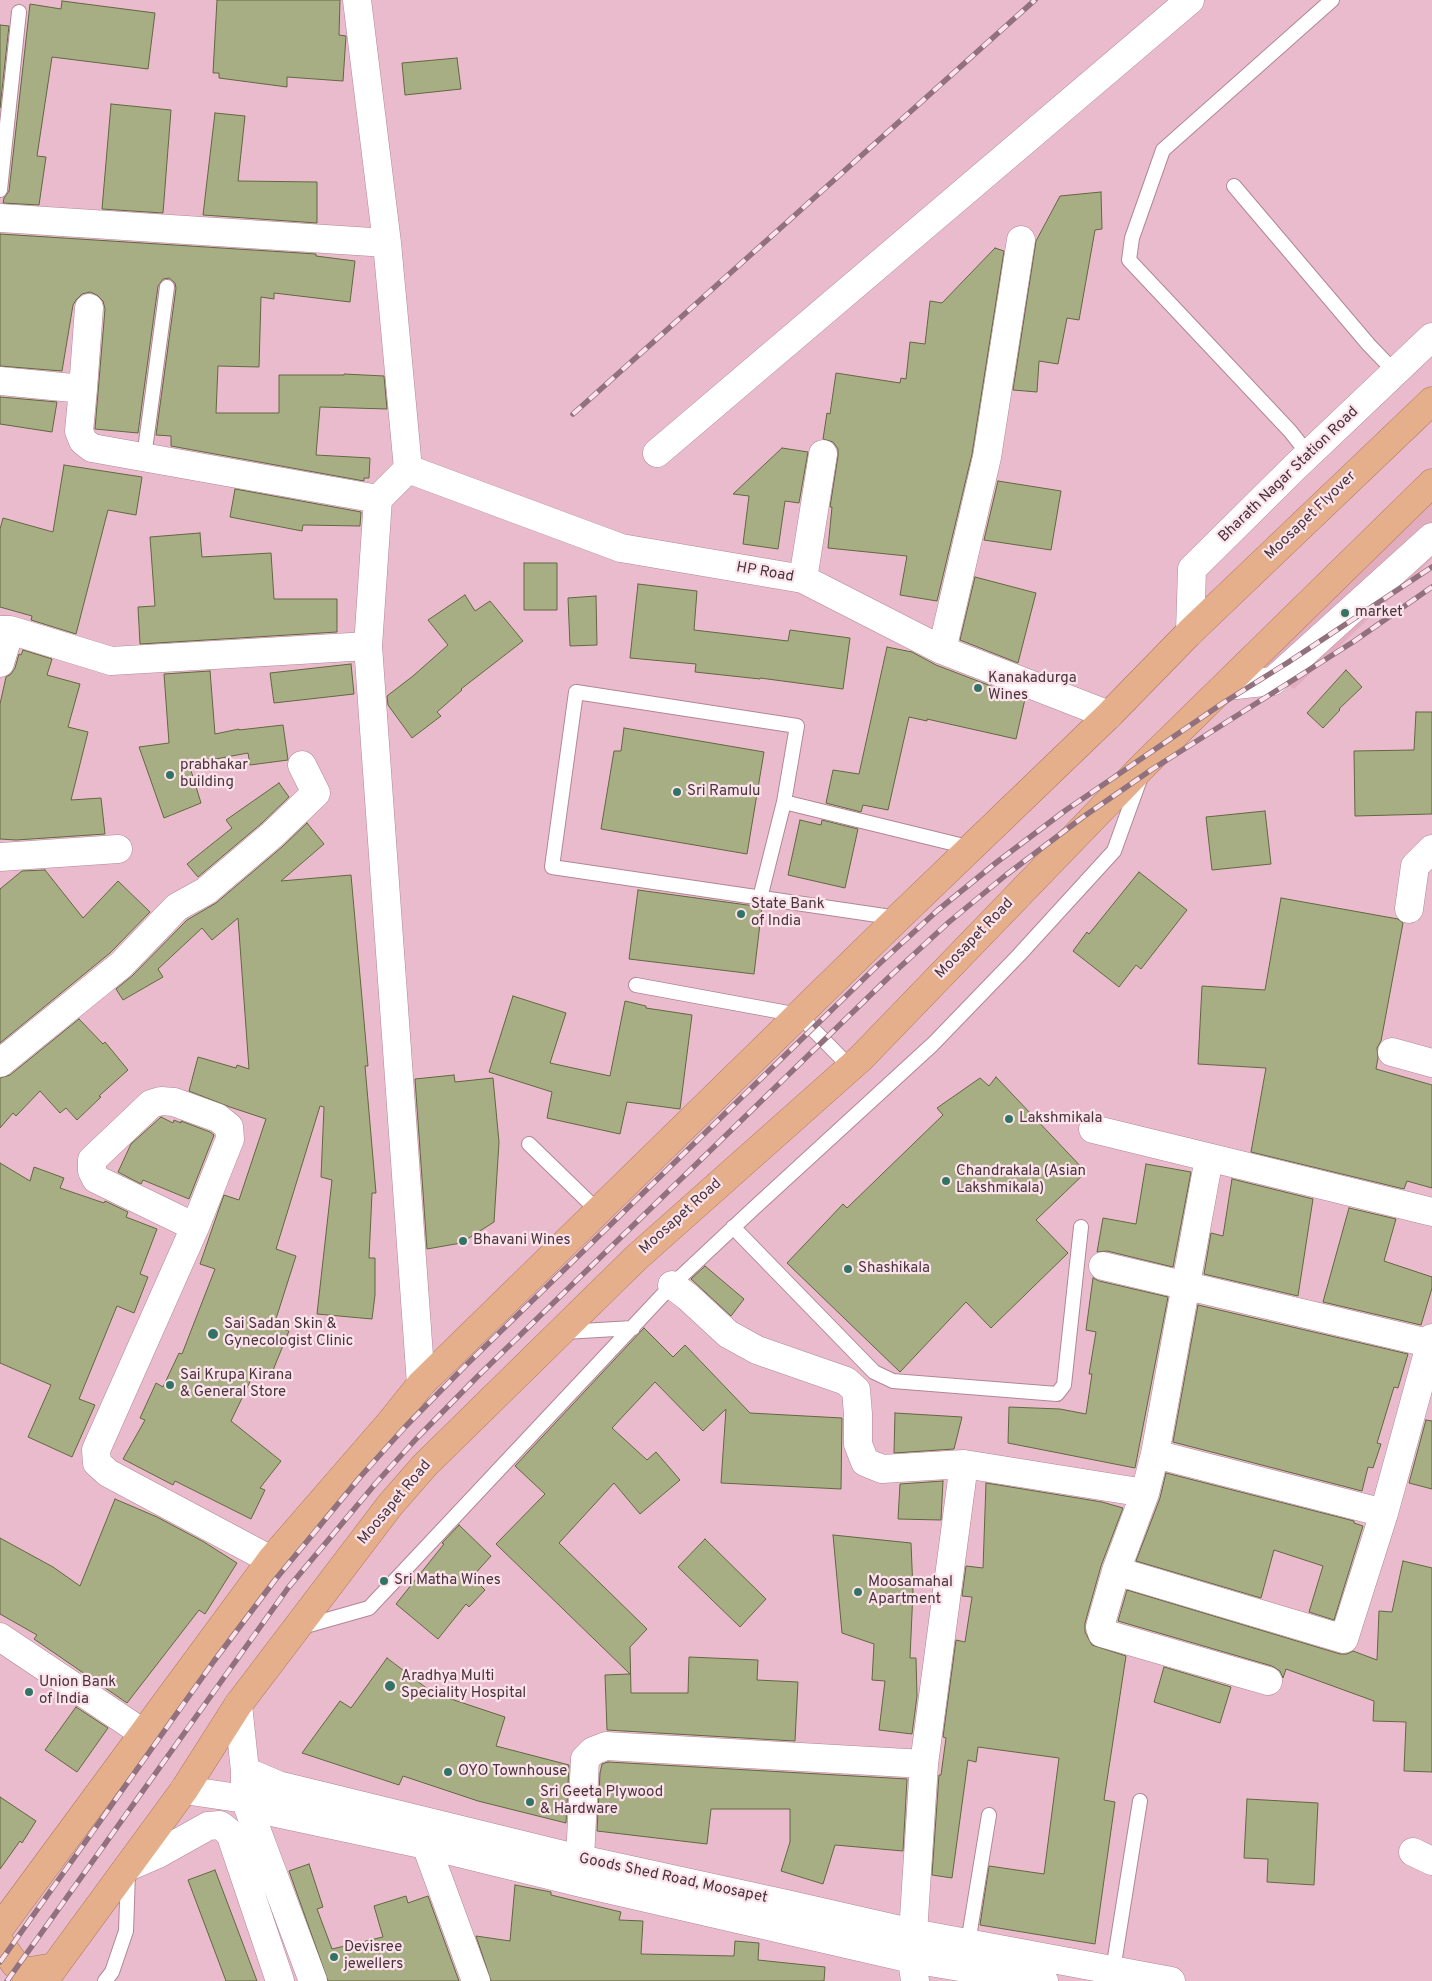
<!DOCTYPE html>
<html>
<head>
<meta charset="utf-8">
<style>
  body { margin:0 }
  canvas { display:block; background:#eabbcc }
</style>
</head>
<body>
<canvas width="1432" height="1981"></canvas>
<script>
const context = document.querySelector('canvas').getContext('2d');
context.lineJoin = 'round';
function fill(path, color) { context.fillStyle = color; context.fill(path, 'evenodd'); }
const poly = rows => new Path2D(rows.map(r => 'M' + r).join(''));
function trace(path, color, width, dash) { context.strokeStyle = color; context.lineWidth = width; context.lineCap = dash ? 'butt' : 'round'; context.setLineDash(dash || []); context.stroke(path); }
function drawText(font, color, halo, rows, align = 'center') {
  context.font = font + ' Overpass,sans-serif'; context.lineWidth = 4.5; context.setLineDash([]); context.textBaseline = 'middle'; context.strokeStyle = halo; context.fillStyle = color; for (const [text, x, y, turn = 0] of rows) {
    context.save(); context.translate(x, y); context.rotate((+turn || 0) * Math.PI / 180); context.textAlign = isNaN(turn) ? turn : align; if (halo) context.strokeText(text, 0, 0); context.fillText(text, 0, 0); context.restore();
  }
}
const built = poly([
  [1432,502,1432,559,1294,689,1259,667]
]);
const building = poly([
  [217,0,340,0,339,35,346,36,343,81,287,77,287,87,219,78,219,73,213,73,217,0],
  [62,1,155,13,148,69,52,57,37,156,46,157,39,205,3,203,4,198,9,191,30,4,61,9,62,1],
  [0,25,9,26,0,108,0,25],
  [457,58,461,89,405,95,402,63,457,58],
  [111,104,171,110,163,213,102,209,111,104],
  [215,113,245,116,238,181,317,182,317,223,203,215,215,113],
  [1101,192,1102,229,1095,230,1079,320,1067,318,1058,364,1039,361,1037,392,1013,390,1036,241,1060,196,1101,192],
  [0,234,316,254,316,256,355,261,350,302,274,293,274,299,261,297,259,367,218,366,216,413,279,413,279,375,344,375,344,374,384,376,387,409,320,407,316,455,370,458,369,478,364,478,364,481,171,446,171,436,156,435,176,288,175,283,169,278,163,279,158,286,138,433,95,429,105,309,103,301,97,295,90,292,82,294,76,300,73,305,62,371,0,366,0,234],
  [995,248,1004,251,972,454,937,601,900,595,907,556,828,548,832,507,830,507,838,456,838,449,833,442,823,439,827,413,830,414,836,373,900,383,901,378,906,379,910,342,925,344,930,301,942,303,995,248],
  [0,397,57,402,52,432,0,424,0,397],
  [782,448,808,452,799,503,785,501,778,549,743,544,749,496,733,494,782,448],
  [64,465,142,477,136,515,108,510,76,634,31,620,32,616,0,607,0,529,3,518,53,532,64,465],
  [998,481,1061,491,1051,550,984,540,998,481],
  [235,489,361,512,360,526,303,525,302,531,230,517,235,489],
  [200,533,202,557,271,553,274,599,337,599,337,632,140,644,138,607,155,606,150,537,200,533],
  [524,563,557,563,557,610,524,610,524,563],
  [975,577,1036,593,1018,663,960,640,975,577],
  [638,584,697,591,694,630,788,641,790,630,850,638,843,689,760,678,760,679,695,672,696,664,630,658,638,584],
  [465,595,475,611,490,601,523,641,461,689,462,690,437,712,441,716,412,738,388,705,387,696,413,676,448,645,428,620,465,595],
  [596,596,597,645,570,646,568,598,596,596],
  [887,647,912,652,936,665,1025,699,1016,739,927,719,927,721,909,717,888,810,863,805,861,812,826,803,833,770,859,774,887,647],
  [23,650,52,659,47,675,80,684,68,727,88,732,71,800,101,798,105,834,16,840,0,839,0,704,6,677,11,674,15,668,19,654,21,655,23,650],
  [351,664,354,694,274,703,270,673,351,664],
  [1346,670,1362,687,1339,709,1340,710,1323,728,1307,713,1346,670],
  [210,671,215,734,239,729,239,730,283,725,288,760,250,765,248,753,189,764,201,803,164,818,139,747,169,743,164,674,210,671],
  [1416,712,1432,712,1432,814,1355,816,1354,751,1414,750,1416,712],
  [624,728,764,752,747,854,601,829,614,751,621,751,624,728],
  [279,783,289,797,262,823,198,877,187,864,232,828,226,820,279,783],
  [1265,811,1271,864,1212,870,1206,817,1265,811],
  [800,820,821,825,822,820,858,829,845,888,788,875,800,820],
  [307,823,324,844,281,881,351,875,368,1066,365,1066,376,1193,372,1193,369,1258,375,1258,375,1295,372,1319,317,1314,332,1180,321,1177,324,1107,320,1106,276,1249,296,1256,274,1325,289,1331,271,1375,256,1369,231,1421,281,1461,260,1488,265,1490,251,1519,175,1481,173,1485,123,1459,145,1420,140,1418,156,1383,163,1387,179,1353,182,1354,215,1269,200,1264,219,1209,224,1195,239,1200,266,1119,230,1107,189,1091,198,1057,236,1068,237,1065,249,1069,238,918,212,940,202,928,158,969,163,977,123,1000,116,989,132,976,187,920,216,903,282,847,307,823],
  [45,870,83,918,118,881,150,912,110,953,0,1043,0,889,22,871,45,870],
  [1139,872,1187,910,1141,969,1136,965,1119,987,1073,951,1087,932,1089,934,1139,872],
  [638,890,762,907,754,974,629,959,638,890],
  [1281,898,1398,919,1403,923,1381,1041,1377,1048,1378,1058,1376,1069,1432,1085,1432,1188,1407,1181,1404,1189,1251,1152,1266,1068,1198,1064,1202,986,1265,990,1281,898],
  [513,996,566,1013,550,1063,610,1076,625,1001,646,1006,646,1008,692,1015,680,1109,627,1102,620,1134,547,1118,552,1092,489,1072,513,996],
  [79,1019,103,1044,105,1042,128,1070,99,1096,101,1097,77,1120,66,1108,60,1113,40,1091,16,1116,13,1113,0,1128,0,1078,10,1075,79,1019],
  [454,1075,455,1082,493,1078,499,1142,494,1222,461,1243,427,1249,415,1079,454,1075],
  [996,1077,1086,1172,1036,1220,1068,1253,991,1328,966,1302,900,1372,787,1263,843,1204,847,1208,943,1115,937,1108,980,1078,989,1086,996,1077],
  [161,1117,173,1123,174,1120,181,1123,181,1121,210,1132,214,1135,189,1199,143,1180,141,1184,118,1172,131,1144,161,1117],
  [0,1163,30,1181,34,1167,64,1178,60,1188,104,1203,105,1201,128,1212,126,1217,157,1229,140,1274,148,1277,134,1313,117,1306,79,1399,95,1405,72,1457,28,1437,51,1385,0,1363,0,1163],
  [1146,1164,1191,1172,1173,1267,1107,1251,1097,1252,1103,1218,1136,1224,1146,1164],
  [1232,1179,1313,1199,1298,1296,1204,1274,1211,1233,1223,1236,1232,1179],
  [1349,1208,1396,1219,1384,1261,1432,1277,1432,1288,1421,1325,1323,1302,1349,1208],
  [705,1266,744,1299,731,1316,691,1279,705,1266],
  [1093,1278,1099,1281,1168,1297,1135,1468,1008,1443,1009,1407,1060,1409,1086,1414,1092,1374,1089,1374,1096,1332,1086,1330,1093,1278],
  [1198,1305,1408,1354,1398,1388,1394,1387,1377,1443,1381,1444,1373,1468,1368,1467,1362,1491,1173,1442,1198,1305],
  [644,1328,673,1357,685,1345,750,1413,842,1418,841,1489,721,1483,726,1409,703,1431,655,1382,612,1428,647,1460,656,1452,680,1480,640,1514,614,1483,559,1543,647,1629,630,1647,631,1693,688,1693,689,1657,758,1660,757,1680,798,1682,795,1741,607,1730,605,1675,630,1674,496,1544,545,1494,515,1466,644,1328],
  [895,1413,962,1417,954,1449,894,1453,895,1413],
  [1426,1420,1432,1421,1432,1489,1409,1483,1426,1420],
  [1166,1473,1354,1521,1354,1523,1363,1526,1334,1620,1309,1612,1323,1566,1274,1550,1261,1598,1136,1561,1160,1498,1166,1473],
  [943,1481,941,1520,898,1519,900,1484,943,1481],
  [986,1483,1102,1502,1123,1508,1101,1566,1085,1623,1085,1632,1092,1645,1126,1656,1104,1800,1115,1802,1095,1944,980,1925,989,1866,1044,1874,1059,1758,978,1747,976,1762,968,1760,952,1878,932,1875,939,1775,941,1775,946,1738,943,1737,956,1640,965,1642,972,1597,962,1596,966,1566,983,1568,986,1483],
  [115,1499,157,1517,204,1542,237,1563,205,1614,199,1610,127,1703,34,1639,37,1635,0,1614,0,1538,53,1567,80,1586,115,1499],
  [459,1525,491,1556,472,1577,485,1590,469,1607,466,1604,438,1639,396,1604,444,1544,442,1543,459,1525],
  [833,1535,911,1543,913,1591,910,1658,916,1658,917,1696,912,1734,879,1730,885,1681,872,1680,874,1644,842,1633,833,1535],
  [705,1539,766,1599,740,1627,678,1567,705,1539],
  [1403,1561,1432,1568,1432,1772,1404,1771,1406,1722,1373,1721,1374,1701,1286,1669,1283,1678,1280,1671,1272,1666,1118,1621,1127,1590,1340,1654,1347,1654,1353,1651,1377,1660,1379,1611,1392,1612,1403,1561],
  [387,1658,433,1693,505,1717,496,1746,569,1765,566,1823,478,1801,403,1776,399,1785,302,1753,340,1701,351,1708,387,1658],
  [1164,1667,1231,1687,1220,1723,1154,1702,1164,1667],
  [76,1707,108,1728,77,1772,45,1750,76,1707],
  [608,1762,907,1779,903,1851,835,1845,823,1884,781,1871,790,1842,790,1809,711,1809,707,1844,597,1831,600,1773,602,1764,608,1762],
  [0,1797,36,1821,22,1843,20,1841,0,1869,0,1797],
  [1247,1799,1318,1803,1314,1885,1267,1882,1268,1859,1244,1858,1247,1799],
  [309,1864,323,1907,317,1909,332,1949,383,1937,374,1906,406,1896,408,1903,428,1896,459,1981,328,1981,289,1871,309,1864],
  [215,1870,257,1981,226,1981,188,1880,215,1870],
  [515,1885,551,1892,551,1895,621,1912,619,1920,643,1921,641,1954,734,1956,735,1941,759,1943,758,1960,825,1967,824,1981,491,1981,476,1936,510,1941,515,1885]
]);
const service = poly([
  [1234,186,1369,345,1395,372],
  [0,190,19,12],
  [1309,455,1290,431,1129,260,1132,238,1163,150,1332,0],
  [144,457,167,287],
  [760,898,784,802],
  [898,918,552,867,576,692,797,726,784,802,972,848],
  [636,985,799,1015,850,1067],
  [529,1144,598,1211],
  [733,1227,874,1372,893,1381,1057,1394,1064,1385,1081,1227],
  [564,1332,633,1328],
  [302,1627,369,1608,672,1285,753,1209,933,1044,1019,955,1114,851,1140,779],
  [968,1943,989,1815],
  [1113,1970,1140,1801],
  [105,1981,112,1972,126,1931,128,1873]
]);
const minor = poly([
  [357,0,387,243,408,469,378,499,368,646,421,1384],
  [0,218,387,243],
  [0,381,83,389,79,431,83,441,92,448,378,499],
  [83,389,89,308],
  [657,453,1190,0],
  [408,469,621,548,803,579,942,650,1109,715],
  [803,579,823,454],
  [0,630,10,630,111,661,368,646],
  [942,650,987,457,1021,240],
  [0,663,10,630],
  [0,857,118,849],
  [1409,909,1415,866,1432,849],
  [1392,1052,1432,1063],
  [0,1063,121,965,177,907,206,891,272,835,316,793,302,765],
  [1093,1129,1432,1212],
  [1209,1158,1155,1454,1145,1493,1116,1571,1100,1627,1102,1633,1268,1681],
  [195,1227,96,1179,92,1171,92,1160,151,1104,161,1101,174,1102,218,1118,229,1127,230,1139,195,1227,96,1450,97,1463,108,1473,271,1560],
  [1103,1266,1432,1344],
  [672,1285,688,1297,728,1334,757,1350,846,1381,856,1390,858,1414,858,1444,865,1462,882,1469,964,1464],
  [1155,1454,1384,1513],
  [1116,1571,1344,1639,1384,1513,1432,1338],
  [0,1637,143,1733],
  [426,1845,476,1981],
  [1413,1852,1432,1861],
  [580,1859,585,1759,593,1751,606,1746,924,1764],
  [915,1981,912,1959,913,1933,924,1764,964,1464,1145,1493]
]);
const tertiary = poly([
  [1190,632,1192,569,1295,467,1432,337],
  [1226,686,1273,681,1432,537],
  [238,1705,245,1771,245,1799,313,1981],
  [245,1771,278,1785,580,1859,786,1904,913,1933,1171,1981],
  [184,1790,245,1799,272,1812,426,1845,585,1884,912,1959,1044,1981],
  [128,1867,156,1855,208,1826,220,1825,230,1833,280,1981]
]);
const trunk = poly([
  [0,1928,271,1560,389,1424,421,1384,898,918,1109,715,1190,632,1432,401],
  [0,1943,15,1964,24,1972,54,1967],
  [44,1981,184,1790,238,1705,390,1505,425,1465,636,1258,861,1058,1145,764,1432,483]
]);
const rail = poly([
  [573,414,1035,0],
  [0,1962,214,1661,275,1580,361,1476,405,1427,466,1365,879,964,938,910,997,862,1066,810,1223,703,1287,663,1432,567],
  [7,1981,288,1588,376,1483,417,1438,477,1377,888,978,949,922,1006,875,1083,817,1151,770,1353,642,1432,587]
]);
const markers = [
  [1345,613,5,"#327464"],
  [978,688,5,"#327464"],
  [170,775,5,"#327464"],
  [677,792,5,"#327464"],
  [741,914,5,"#327464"],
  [1009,1119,5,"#327464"],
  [946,1181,5,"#327464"],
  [463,1241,5,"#327464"],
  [848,1269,5,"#327464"],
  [213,1334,6,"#327464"],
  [170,1385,5,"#327464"],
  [384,1581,5,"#327464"],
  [858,1592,5,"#327464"],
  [390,1686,6,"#327464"],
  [29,1692,5,"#327464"],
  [448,1772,5,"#327464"],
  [530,1802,5,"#327464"],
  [334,1957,5,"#327464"]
];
const streetNames = [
  ["Bharath Nagar Station Road",1289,475,-44],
  ["Moosapet Flyover",1311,516,-44],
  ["HP Road",765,573,10],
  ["Moosapet Road",975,939,-46],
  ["Moosapet Road",681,1217,-42],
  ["Moosapet Road",395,1503,-50],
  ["Goods Shed Road, Moosapet",673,1879,12]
];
const poiNames = [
  ["market",1355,613],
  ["Kanakadurga",988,679],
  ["Wines",988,696],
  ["prabhakar",180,766],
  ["building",180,783],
  ["Sri Ramulu",687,792],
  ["State Bank",751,905],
  ["of India",751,922],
  ["Lakshmikala",1019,1119],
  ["Chandrakala (Asian",956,1172],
  ["Lakshmikala)",956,1189],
  ["Bhavani Wines",473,1241],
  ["Shashikala",858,1269],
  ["Sai Sadan Skin &",224,1325],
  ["Gynecologist Clinic",224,1342],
  ["Sai Krupa Kirana",180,1376],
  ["& General Store",180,1393],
  ["Sri Matha Wines",394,1581],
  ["Moosamahal",868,1583],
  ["Apartment",868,1600],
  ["Aradhya Multi",401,1677],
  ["Speciality Hospital",401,1694],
  ["Union Bank",39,1683],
  ["of India",39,1700],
  ["OYO Townhouse",458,1772],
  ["Sri Geeta Plywood",540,1793],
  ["& Hardware",540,1810],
  ["Devisree",344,1948],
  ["jewellers",344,1965]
];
fill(built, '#e3adc0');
fill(building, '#a7ae84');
trace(building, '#626740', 1);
trace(service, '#b28696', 16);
trace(minor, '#b28696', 29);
trace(tertiary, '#b28696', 29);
trace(trunk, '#aa775b', 29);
trace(service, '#fff', 14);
trace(minor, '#fff', 28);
trace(tertiary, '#fff', 28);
trace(trunk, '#e4af8a', 28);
trace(rail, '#91717d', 5.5);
trace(rail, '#fce3eb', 4, [11]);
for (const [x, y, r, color] of markers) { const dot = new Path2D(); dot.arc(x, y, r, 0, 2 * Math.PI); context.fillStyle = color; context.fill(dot); trace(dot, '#fce3eb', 2); }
drawText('15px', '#48353c', '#fce3eb', streetNames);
drawText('15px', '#48353c', '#fce3eb', poiNames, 'left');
</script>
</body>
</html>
